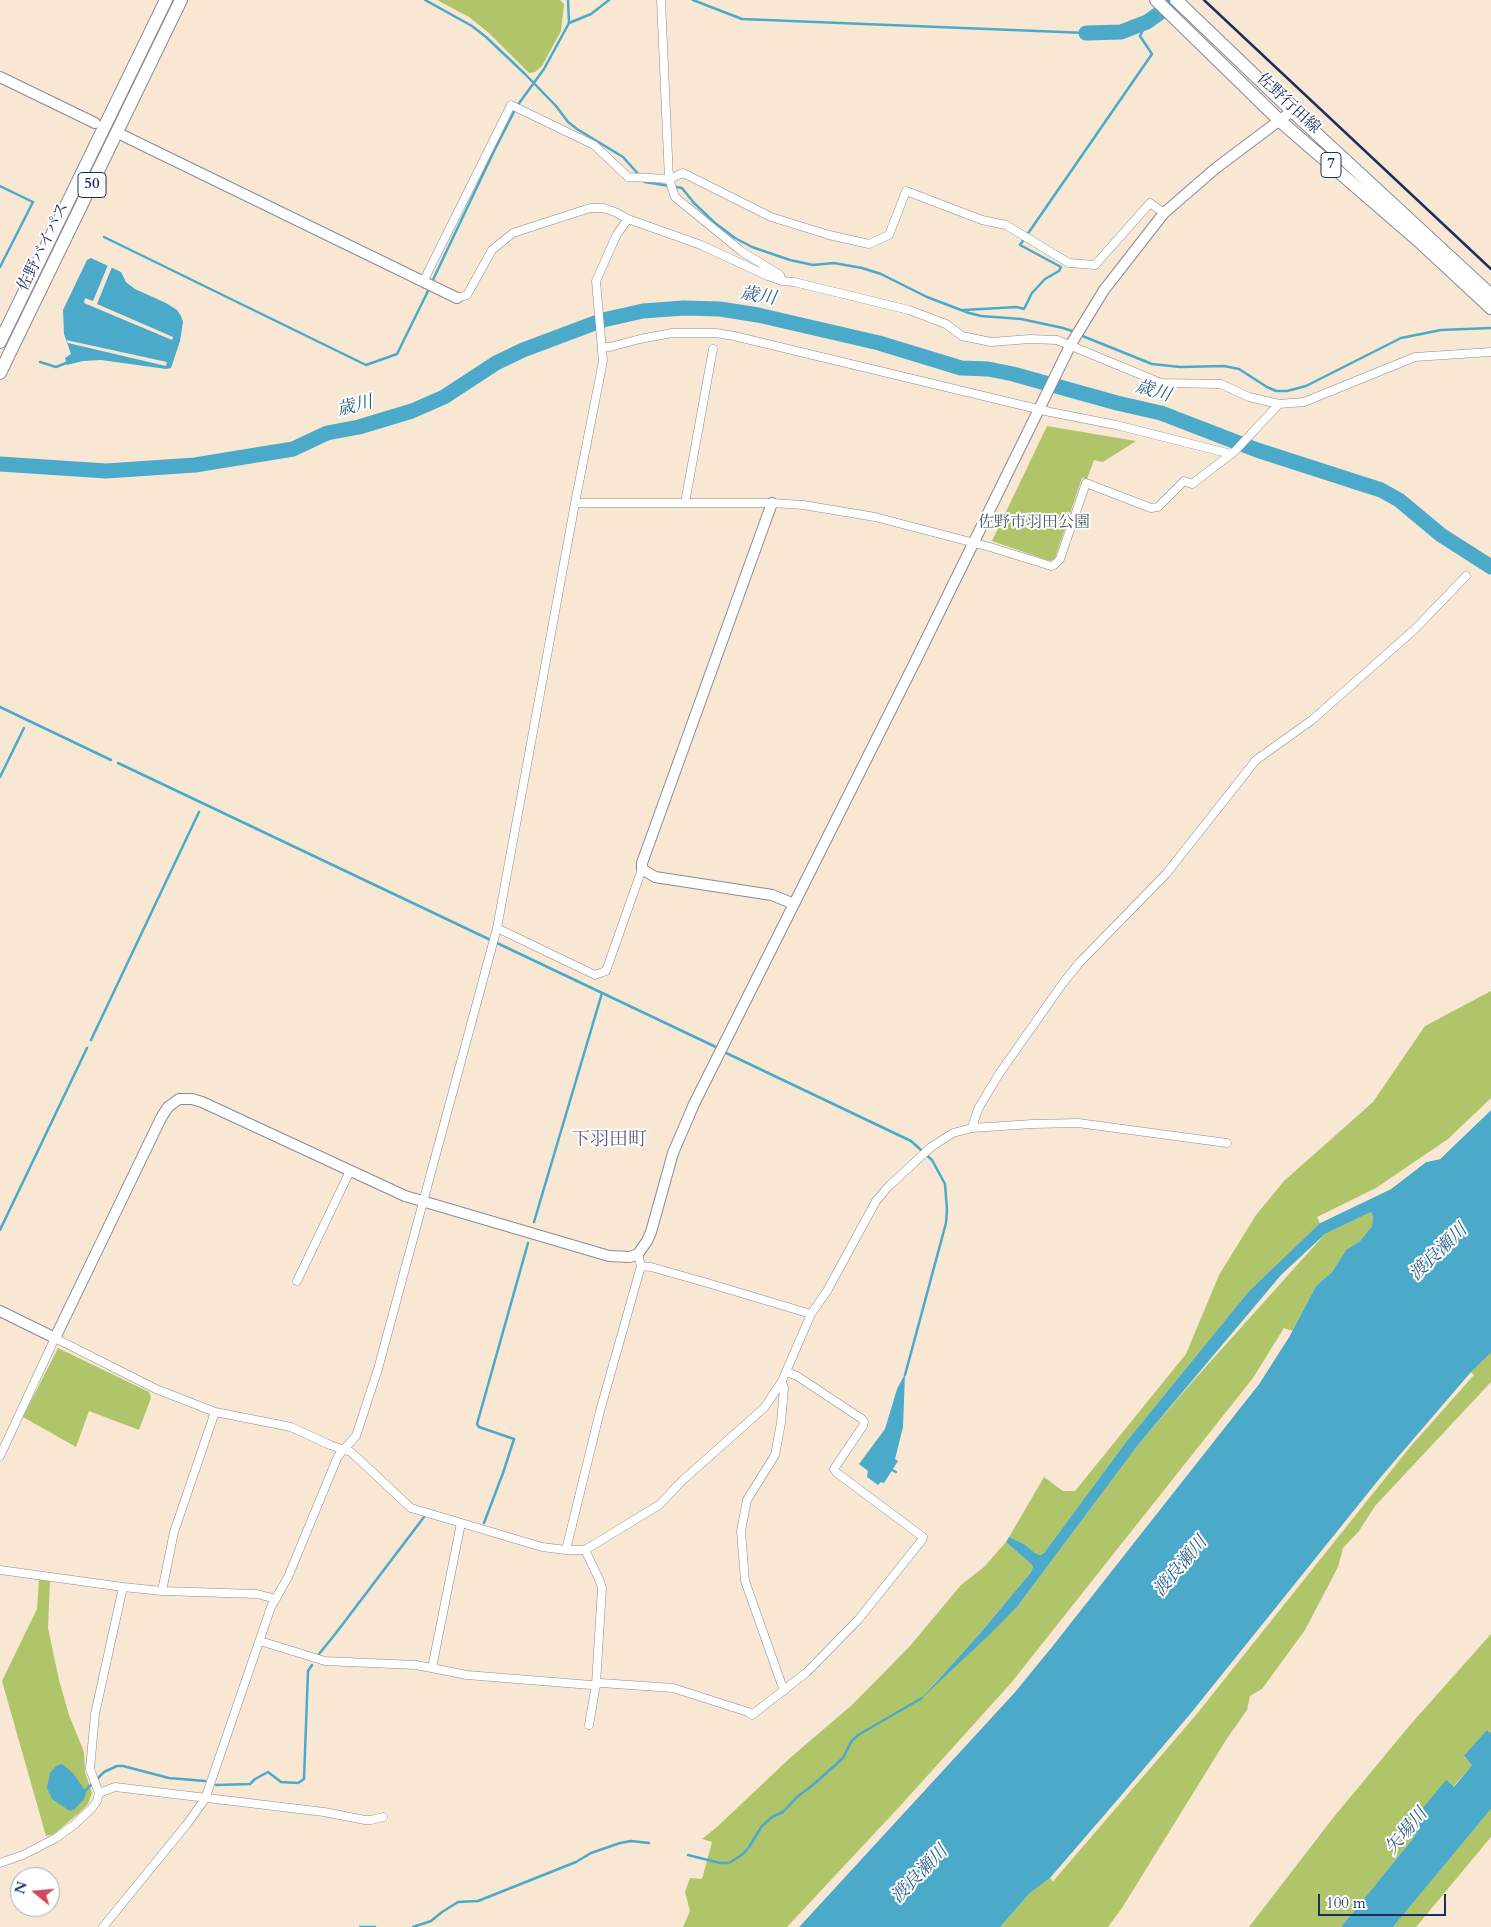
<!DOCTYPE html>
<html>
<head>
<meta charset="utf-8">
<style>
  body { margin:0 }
  #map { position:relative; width:1491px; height:1927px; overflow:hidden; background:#f7e7d3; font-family:Cardo,serif }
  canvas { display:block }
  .north { position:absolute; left:10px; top:1867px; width:50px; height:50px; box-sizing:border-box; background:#fff; border:1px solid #a4acbf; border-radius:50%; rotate:287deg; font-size:14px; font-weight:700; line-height:20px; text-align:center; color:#1b2f5e }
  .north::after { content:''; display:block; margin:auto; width:18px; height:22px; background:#d1495b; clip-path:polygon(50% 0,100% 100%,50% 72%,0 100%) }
  .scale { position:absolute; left:1318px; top:1894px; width:128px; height:22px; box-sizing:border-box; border:2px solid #1b2f5e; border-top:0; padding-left:6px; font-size:15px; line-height:18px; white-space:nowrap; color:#1b2f5e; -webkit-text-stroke:4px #fff; paint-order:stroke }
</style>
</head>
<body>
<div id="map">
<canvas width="1491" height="1927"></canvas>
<div class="north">N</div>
<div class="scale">100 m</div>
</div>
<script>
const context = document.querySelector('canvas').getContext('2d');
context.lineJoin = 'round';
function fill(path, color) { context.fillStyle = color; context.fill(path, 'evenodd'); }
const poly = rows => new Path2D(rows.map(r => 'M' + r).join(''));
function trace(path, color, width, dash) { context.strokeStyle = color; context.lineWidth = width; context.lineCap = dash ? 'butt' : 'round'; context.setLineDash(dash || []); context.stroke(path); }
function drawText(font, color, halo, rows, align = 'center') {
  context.font = font + ' Cardo,"Noto Serif JP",serif'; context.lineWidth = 4; context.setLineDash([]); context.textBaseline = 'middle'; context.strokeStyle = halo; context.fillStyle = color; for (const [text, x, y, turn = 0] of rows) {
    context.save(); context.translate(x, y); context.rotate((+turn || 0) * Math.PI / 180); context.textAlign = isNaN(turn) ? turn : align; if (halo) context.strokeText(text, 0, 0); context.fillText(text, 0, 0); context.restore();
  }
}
const green = poly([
  [437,0,560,0,564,4,561,31,542,66,535,72,529,73,489,33,469,17],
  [1047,426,1136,441,1103,462,1094,460,1087,479,1082,478,1055,558,1050,561,992,541],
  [1491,991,1491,1098,1448,1139,1376,1188,1317,1217,1320,1223,1249,1291,1126,1442,1044,1553,1040,1555,1035,1553,1024,1544,1009,1537,1044,1477,1063,1491,1075,1491,1186,1354,1219,1275,1256,1215,1284,1181,1373,1102,1425,1026],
  [1371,1212,1373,1217,1372,1226,1360,1241,1346,1250,1332,1272,1316,1286,1292,1331,1284,1328,1253,1378,1011,1683,901,1805,787,1927,683,1927,690,1911,685,1892,690,1878,702,1879,712,1842,702,1839,717,1827,790,1758,852,1705,910,1646,961,1585,984,1567,1006,1542,1031,1564,1033,1567,1031,1572,982,1631,926,1693,1017,1607,1138,1445,1193,1381,1325,1234],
  [58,1348,149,1392,151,1398,139,1430,89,1411,76,1447,23,1417],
  [1491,1353,1491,1382,1375,1506,1359,1531,1343,1548,1338,1567,1305,1630,1262,1689,1250,1696,1247,1710,1226,1740,1122,1908,1108,1927,1000,1927,1030,1893,1050,1878,1053,1882,1055,1879,1196,1715,1410,1447,1474,1375,1471,1372],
  [39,1579,50,1581,48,1628,59,1680,69,1715,84,1752,85,1772,92,1793,88,1804,79,1813,54,1834,46,1836,2,1681,37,1609],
  [1491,1634,1491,1733,1488,1730,1464,1757,1473,1764,1453,1787,1446,1781,1407,1827,1415,1836,1341,1927,1249,1927,1333,1818,1410,1725],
  [1491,1809,1491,1837,1416,1927,1393,1927]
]);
const water = poly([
  [91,258,121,272,126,282,135,289,166,303,177,310,181,316,183,322,180,341,171,368,166,369,101,360,83,361,67,365,65,358,71,354,64,334,63,310,87,260],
  [1491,1110,1491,1353,1471,1372,1380,1478,1191,1713,1119,1798,1050,1878,1030,1893,1000,1927,799,1927,1015,1692,1052,1647,1259,1384,1289,1337,1316,1286,1332,1272,1346,1250,1360,1241,1372,1226,1373,1217,1371,1212,1325,1234,1281,1275,1138,1445,1017,1607,989,1635,920,1700,982,1631,1031,1572,1033,1567,1031,1564,1006,1542,1009,1537,1024,1544,1035,1553,1040,1555,1044,1553,1126,1442,1249,1291,1320,1223,1391,1189,1426,1162,1440,1159],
  [905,1374,903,1427,895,1459,898,1461,884,1483,881,1482,878,1485,867,1477,868,1471,859,1464,885,1429,897,1389],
  [1487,1730,1491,1733,1491,1809,1393,1927,1341,1927,1415,1836,1407,1827,1446,1780,1454,1787,1472,1765,1464,1756],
  [62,1764,73,1773,86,1792,84,1799,75,1809,70,1811,52,1799,47,1788,50,1773,56,1766]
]);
const pier = poly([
  [108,265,112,267,97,304,173,337,172,340,84,303,85,298,93,301],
  [66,340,167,362,166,366,68,343],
  [1489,1108,1491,1108,1491,1110,1440,1159,1426,1162,1391,1189,1320,1223,1319,1221,1390,1187,1425,1160,1439,1157],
  [1290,1330,1292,1331,1289,1337,1259,1384,1015,1692,799,1927,796,1927,1013,1690,1257,1382]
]);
const stream = poly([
  [425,0,472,26,486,37,525,74,556,106,568,122,577,129,623,157,640,176],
  [568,0,569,23,591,14,609,0],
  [693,0,742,19,1086,33],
  [644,181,645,182,682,188,694,203,715,223,735,238,752,247,790,260,813,265,834,263,862,268,881,274,927,297,969,313,981,316,1021,319,1063,328,1075,332],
  [0,186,33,202,0,267],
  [104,237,366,365,397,354,429,289],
  [431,284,495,149,517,106,544,69,569,23],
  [964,310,1017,307,1024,309,1032,293,1045,279,1059,271,1061,267,1020,245,1152,54,1140,36,1147,22],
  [1080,335,1152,364,1180,367,1224,366,1239,369,1267,387,1276,391,1287,391,1306,386,1401,338,1441,330,1491,328],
  [40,362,56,367,66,363],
  [0,707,111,760],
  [118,763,718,1048],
  [0,777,24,728],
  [91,1040,199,812],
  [722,1051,911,1141,932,1160,945,1184,947,1210,946,1223,905,1375],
  [534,1222,602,993],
  [0,1230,87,1048],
  [890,1469,896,1472],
  [484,1523,503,1473,514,1439,479,1427,477,1424,528,1243],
  [319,1654,336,1633,424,1517],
  [96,1780,104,1772,117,1766,123,1766,169,1778,205,1781],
  [216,1785,250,1784,255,1779,268,1772,281,1782,298,1783,304,1779,308,1671,312,1665],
  [84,1792,93,1783],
  [688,1855,720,1863,729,1863,743,1854,749,1847,762,1826,772,1817,783,1812,797,1797,814,1784,843,1758,851,1742,858,1735,922,1698],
  [360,1927,375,1927],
  [413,1927,431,1921,442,1912,458,1902,478,1901,576,1862,591,1853,620,1843,631,1841,649,1843]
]);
const river = poly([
  [1086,33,1121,32,1147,22,1178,0],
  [0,464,106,471,195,465,293,449,327,433,359,427,412,411,444,397,496,363,523,350,603,320,643,311,684,308,720,309,758,315,879,343,961,368,988,369,1013,374,1117,403,1161,413,1257,450,1381,490,1399,500,1441,535,1491,567]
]);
const minor = poly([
  [782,281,780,275,741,251,675,197,669,179,683,173,771,217,829,235,869,244,889,235,906,191,982,220,1006,225,1069,263,1095,265,1150,203,1164,213],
  [423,282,511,105,594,145,628,177,669,179,661,0],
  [457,298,467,295,492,250,513,233,590,208,603,208,615,212,628,219],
  [602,347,610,347,640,339,672,333,716,333,734,336,1050,412,1116,425,1231,454],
  [575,503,603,361,596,281,617,234,628,219,701,245,768,276,782,281,794,282,909,310,946,324,962,336,991,342,1030,339,1057,340,1161,383,1221,384,1249,397,1279,404,1304,402,1415,357,1491,352],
  [685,503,713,349],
  [497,928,595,975,606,971,642,869],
  [972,1128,978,1109,999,1074,1063,983,1080,962,1166,874,1256,760,1312,720,1415,629,1466,576],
  [641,1266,651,1267,704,1282,811,1314],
  [297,1281,350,1171],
  [782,1382,784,1388,781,1423,775,1455,747,1500,741,1531,745,1581,784,1691],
  [0,1456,55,1338,156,1389,215,1412,291,1427,330,1445,351,1452,411,1508,542,1547,566,1550,585,1550,659,1505,683,1480,765,1407,782,1381,811,1314,827,1291,876,1201,888,1187,931,1147,953,1133,972,1128,1032,1124,1078,1123,1227,1143],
  [566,1550,600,1411,641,1266,638,1254],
  [585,1550,599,1579,602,1588,596,1684,589,1725],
  [0,1570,123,1587,162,1591,257,1594,276,1599],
  [162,1591,174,1532,215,1412],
  [260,1641,325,1661,416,1665,467,1675,591,1685,601,1683,673,1688,748,1712,752,1715,807,1672,858,1620,922,1540,923,1537,837,1473,834,1469,863,1426,864,1422,862,1419,797,1376,786,1372],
  [432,1668,461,1523],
  [99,1793,115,1787,324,1812,365,1820,371,1820,383,1817],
  [0,1863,23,1855,56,1838,75,1824,92,1808,97,1801,99,1793,90,1769,95,1714,123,1587],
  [103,1927,187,1824,205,1799,271,1607,288,1577,338,1456,356,1436,378,1369,497,928,575,503,772,503,803,505,875,517,990,547,1051,566,1054,565,1060,559,1086,483,1151,508,1158,507,1184,481,1192,484,1235,451,1279,404]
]);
const tertiary = poly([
  [0,77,95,123],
  [124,136,457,298],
  [772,503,642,863,642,869,655,877,772,895,794,904],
  [0,1311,55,1338,161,1118,168,1107,179,1099,192,1099,202,1102,405,1196,609,1256,630,1257,638,1254,647,1241,651,1232,673,1153,694,1104,915,662,1071,344,1104,290,1164,213,1216,168,1292,111]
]);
const primary = poly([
  [1156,0,1280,121,1421,243,1491,308],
  [1176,0,1292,111,1491,295]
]);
const trunk = poly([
  [0,342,166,0],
  [0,373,181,0]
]);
const rail = poly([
  [1204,0,1491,269]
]);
const shields = [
  [1331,165,20],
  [92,185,28]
];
const shieldNames = [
  ["7",1331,165],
  ["50",92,185]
];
const streetNames = [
  ["佐野行田線",1288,104,43],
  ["佐野バイパス",44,247,-64]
];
const parkNames = [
  ["佐野市羽田公園",1034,523]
];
const waterNames = [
  ["歳川",758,297,10],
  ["歳川",1153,392,16],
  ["歳川",355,407,-14],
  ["渡良瀬川",1439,1253,-44],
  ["渡良瀬川",1181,1567,-50],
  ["矢場川",1407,1832,-50],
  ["渡良瀬川",920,1875,-46]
];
const quarterNames = [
  ["下羽田町",609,1141]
];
fill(green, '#b0c56a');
fill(water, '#4baaca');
fill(pier, '#f7e7d3');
trace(stream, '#4baaca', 2.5);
trace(river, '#4baaca', 15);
trace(minor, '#898b98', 9);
trace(tertiary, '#898b98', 12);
trace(primary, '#898b98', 14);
trace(trunk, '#898b98', 14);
trace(minor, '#fff', 8);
trace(tertiary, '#fff', 10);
trace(primary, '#fff', 12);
trace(trunk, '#fff', 12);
trace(rail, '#1b2f5e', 2.5);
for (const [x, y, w] of shields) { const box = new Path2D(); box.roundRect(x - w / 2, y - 12.5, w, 25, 4); context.fillStyle = '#fff'; context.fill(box); trace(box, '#1b2f5e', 1); }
drawText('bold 15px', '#1b2f5e', null, shieldNames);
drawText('16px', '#1b2f5e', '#fff', streetNames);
drawText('16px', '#485c62', '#fff', parkNames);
drawText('italic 18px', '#2e6089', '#fff', waterNames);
drawText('19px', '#635c86', '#fff', quarterNames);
</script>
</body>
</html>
